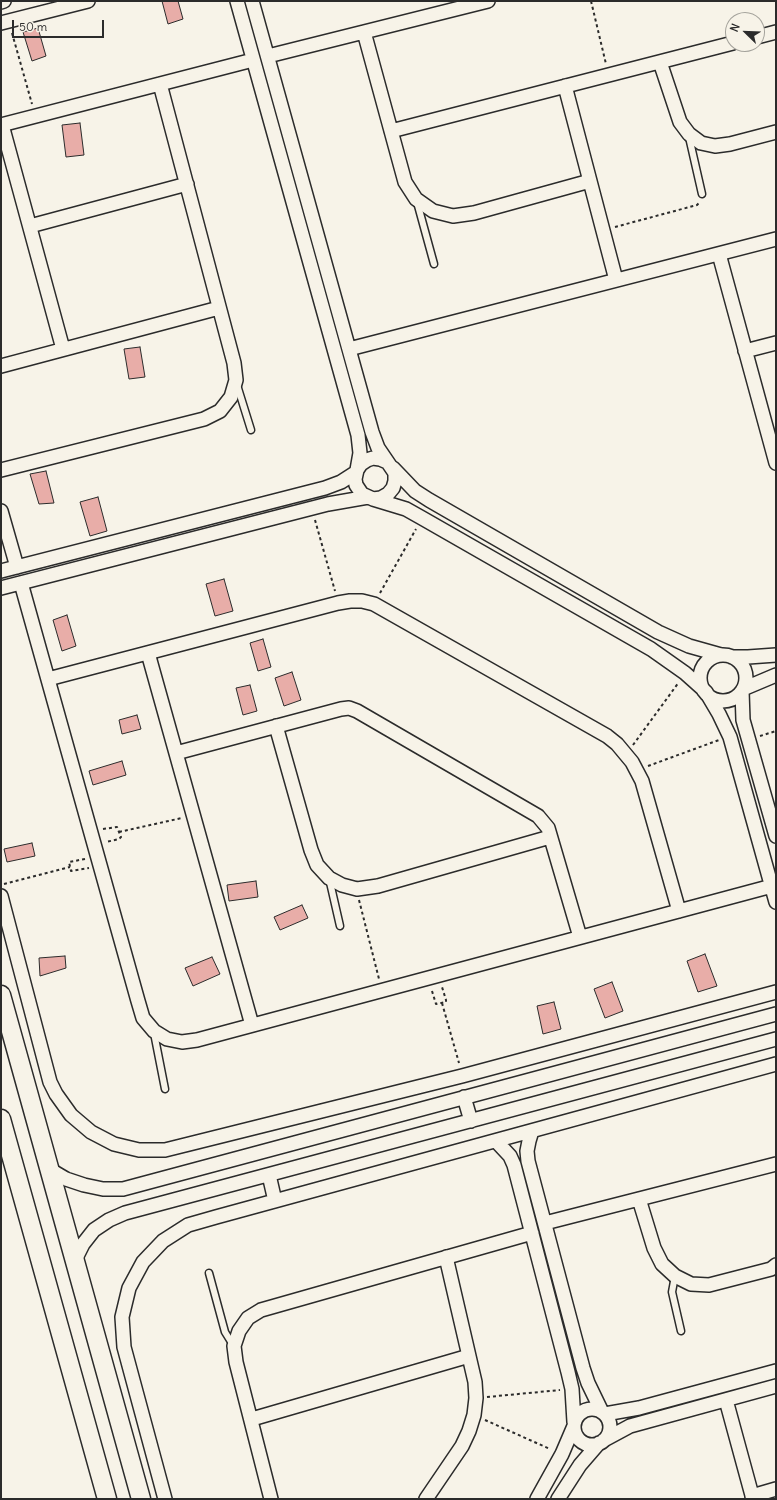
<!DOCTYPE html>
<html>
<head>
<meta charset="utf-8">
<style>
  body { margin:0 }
  #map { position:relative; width:777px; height:1500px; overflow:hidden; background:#f7f3e8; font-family:Delius,sans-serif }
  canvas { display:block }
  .frame { position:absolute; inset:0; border:2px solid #2b2b2b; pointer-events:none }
  .north { position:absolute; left:725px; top:12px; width:40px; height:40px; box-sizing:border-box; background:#f7f3e8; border:1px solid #a5a39c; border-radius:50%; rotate:293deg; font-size:11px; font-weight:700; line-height:16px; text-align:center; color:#2b2b2b }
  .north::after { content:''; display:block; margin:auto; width:14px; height:18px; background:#2b2b2b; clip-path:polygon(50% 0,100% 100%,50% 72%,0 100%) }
  .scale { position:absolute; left:12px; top:20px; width:92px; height:18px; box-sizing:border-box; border:2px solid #2b2b2b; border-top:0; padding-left:5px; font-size:12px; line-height:14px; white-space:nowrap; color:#2b2b2b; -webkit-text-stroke:3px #f7f3e8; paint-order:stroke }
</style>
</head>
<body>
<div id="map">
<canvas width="777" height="1500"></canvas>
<div class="frame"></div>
<div class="north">N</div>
<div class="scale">50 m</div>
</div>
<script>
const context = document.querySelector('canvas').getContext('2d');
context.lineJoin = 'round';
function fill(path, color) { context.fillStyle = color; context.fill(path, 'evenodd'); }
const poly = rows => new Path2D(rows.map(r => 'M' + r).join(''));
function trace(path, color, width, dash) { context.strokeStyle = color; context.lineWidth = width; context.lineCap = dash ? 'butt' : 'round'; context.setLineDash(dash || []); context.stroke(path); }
const building = poly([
  [162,1,178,1,183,19,168,24,162,1],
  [38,28,46,56,32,61,23,32,38,28],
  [80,123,84,155,66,157,62,125,80,123],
  [140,347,145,377,129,379,124,349,140,347],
  [46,471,54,503,39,504,30,474,46,471],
  [98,497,107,531,90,536,80,502,98,497],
  [224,579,233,611,215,616,206,584,224,579],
  [67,615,76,646,62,651,53,620,67,615],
  [263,639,271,667,258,671,250,643,263,639],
  [292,672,301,700,284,706,275,678,292,672],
  [250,685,257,711,243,715,236,688,250,685],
  [137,715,141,729,122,734,119,720,137,715],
  [122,761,126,775,93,785,89,771,122,761],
  [32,843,35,856,7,862,4,849,32,843],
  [256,881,258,897,229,901,227,885,256,881],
  [302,905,308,918,280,930,274,917,302,905],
  [705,954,717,986,698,992,687,961,705,954],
  [65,956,66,968,40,976,39,958,65,956],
  [212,957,220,974,193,986,185,968,212,957],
  [612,982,623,1011,605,1018,594,989,612,982],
  [554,1002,561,1029,543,1034,537,1006,554,1002]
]);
const path = poly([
  [591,1,606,64],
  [12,33,32,104],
  [615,227,697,205,699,203],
  [315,520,335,591],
  [380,593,416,529],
  [760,736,776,731],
  [633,745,679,682],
  [648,766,719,740],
  [103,829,117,827,121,837,119,839,106,842],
  [119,832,182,818],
  [85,859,69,862,71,871,89,868],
  [4,884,70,867],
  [359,900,379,979],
  [432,991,436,1004,446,1002,446,1000,442,987],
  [442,1003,459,1063],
  [487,1397,560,1390],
  [485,1420,550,1449]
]);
const lane = poly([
  [689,137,702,194],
  [417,202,434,264],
  [237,385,251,430],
  [329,878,340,926],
  [154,1033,165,1089],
  [209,1273,225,1332,233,1345],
  [675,1276,672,1292,681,1331]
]);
const street = poly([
  [237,1,358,435,360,453,357,470],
  [252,1,372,432,378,448,395,473,395,481,393,488,388,494,381,498,373,499,362,494,356,485,355,479,357,470,361,464,367,460,373,458,380,459,387,462],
  [1,2,4,1],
  [1,23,88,1],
  [364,32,405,182,416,199,433,211,453,216,474,213,590,181],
  [757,37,776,32],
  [268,56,488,1],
  [660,62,680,122,689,134,701,143,715,146,730,144,776,132],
  [565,86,616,280],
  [1,125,253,60],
  [2,125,63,349],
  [391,131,733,43],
  [30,226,187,184],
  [719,254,776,463],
  [349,349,776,239],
  [745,351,776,343],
  [1,366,219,308],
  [393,468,415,491,429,500,658,632,689,646,721,655],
  [1,470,204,419,220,411,231,397,236,380,234,363,160,84],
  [373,499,406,509,422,518,651,649,685,673,704,690],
  [1,511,17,567],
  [1,571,325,488,341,482,355,473],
  [21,583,138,1001,143,1018,154,1031,167,1039,182,1042,197,1040,772,886],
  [1,588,328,504,368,497],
  [148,653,252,1025],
  '700 678a23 23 0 1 1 46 0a23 23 0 1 1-46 0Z',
  [732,657,748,657,776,655],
  [48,679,338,603,350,601,362,601,374,604,607,736,617,744,632,762,642,781,679,911],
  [743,689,776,675],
  [742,691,743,720,776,836],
  [706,692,719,714,730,737,776,902],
  [276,726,311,850,317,865,329,878,342,885,357,889,378,886,550,837],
  [176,753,341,709,349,708,357,711,538,816,548,828,580,937],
  [1,896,50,1082,56,1094,71,1115,91,1132,114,1144,139,1150,165,1150,462,1076,776,992],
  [464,1097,471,1121],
  [532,1131,529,1141,527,1151,528,1161,583,1368,588,1383,602,1412],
  [496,1141,510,1156,514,1165,568,1372,572,1389,574,1422],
  [49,1169,66,1179,84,1185,103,1189,123,1189,776,1014],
  [269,1175,275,1201],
  [639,1199,654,1248,662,1264,675,1276,691,1284,709,1285,771,1269,776,1265],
  [545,1223,776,1164],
  [75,1260,83,1244,94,1230,109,1220,125,1213,776,1039],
  [726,1400,753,1499],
  '574 1427a18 18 0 1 1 36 0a18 18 0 1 1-36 0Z',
  [605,1414,639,1408,776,1371],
  [252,1419,469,1356],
  [604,1440,630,1426,776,1386],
  [752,1496,776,1489],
  [165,1499,124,1347,122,1317,129,1288,143,1262,163,1241,188,1225,216,1217,776,1064],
  [271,1499,236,1362,234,1346,239,1331,248,1318,261,1310,532,1233],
  [426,1499,462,1446,469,1431,474,1415,476,1398,475,1382,446,1257],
  [537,1499,562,1454,574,1426],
  [558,1499,580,1465,599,1443]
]);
const secondary = poly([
  [1,995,141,1499],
  [1,1119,107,1499]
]);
fill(building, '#e8ada8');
trace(building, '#2b2b2b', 1);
trace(lane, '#2b2b2b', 9);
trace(street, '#2b2b2b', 16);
trace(secondary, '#2b2b2b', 21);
trace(path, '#2b2b2b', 2, [3, 3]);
trace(lane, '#f7f3e8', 6);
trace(street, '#f7f3e8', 13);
trace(secondary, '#f7f3e8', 18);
</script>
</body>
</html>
